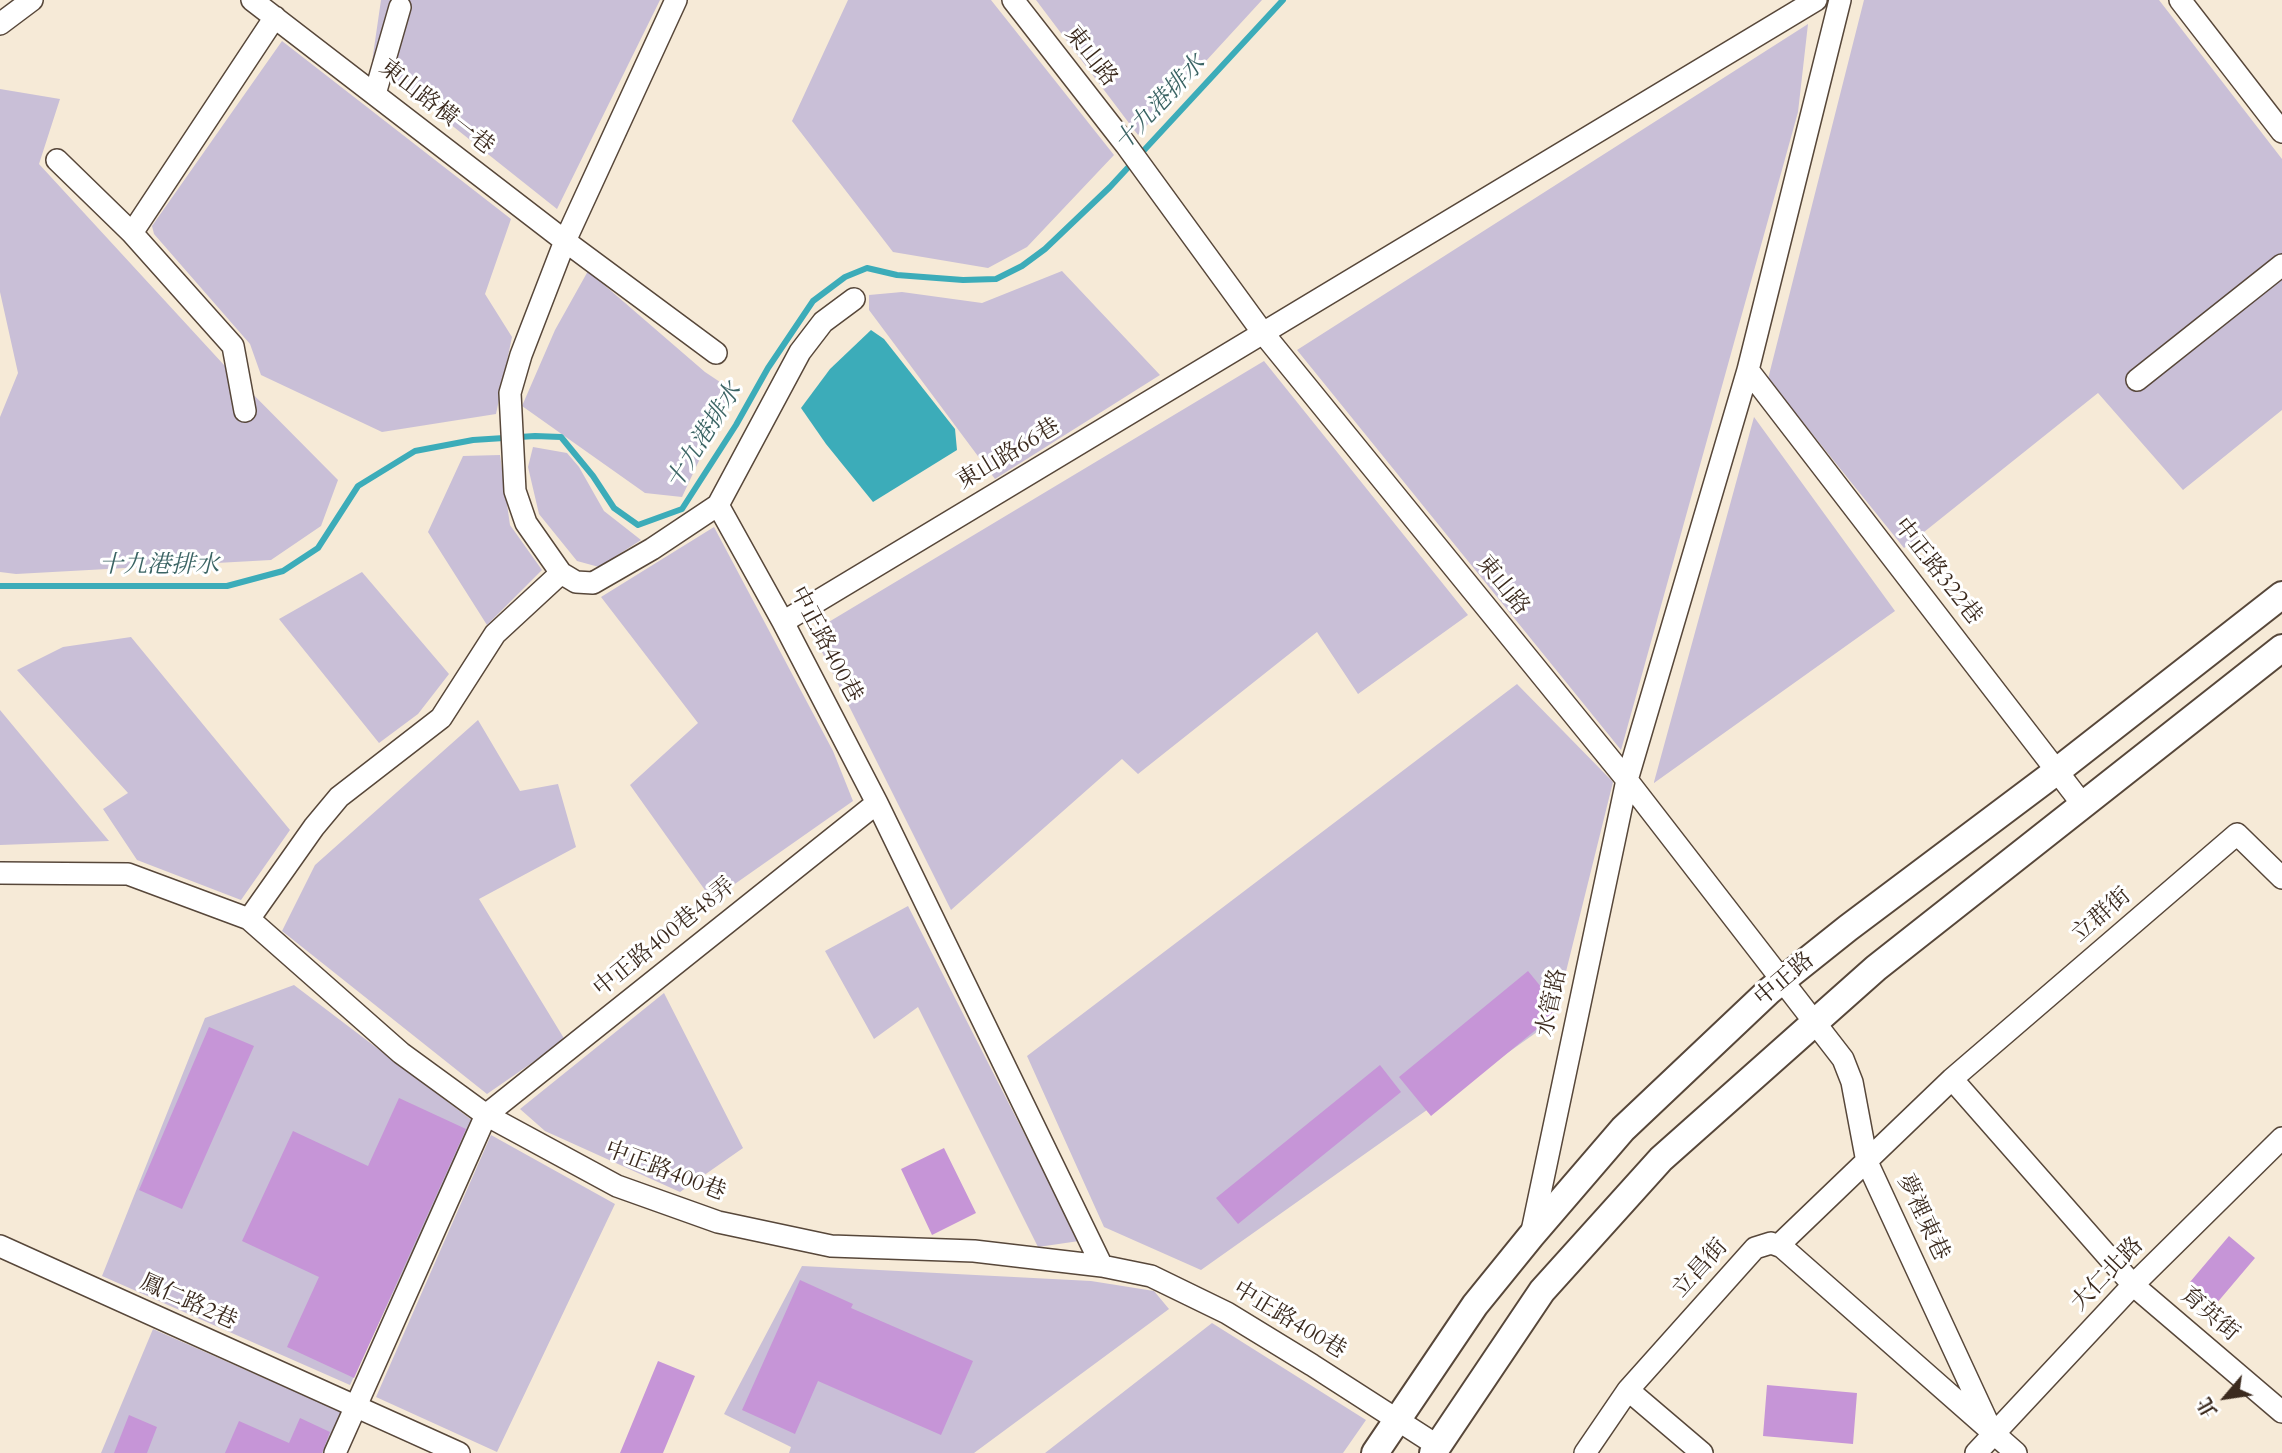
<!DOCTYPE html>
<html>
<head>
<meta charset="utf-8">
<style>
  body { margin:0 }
  #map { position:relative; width:2282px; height:1453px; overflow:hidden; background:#f6ead7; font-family:Cardo,"Noto Serif TC",serif }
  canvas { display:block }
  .north { position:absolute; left:2191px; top:1362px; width:70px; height:70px; -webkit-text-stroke:5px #fff; paint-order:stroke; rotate:241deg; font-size:19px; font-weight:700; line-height:28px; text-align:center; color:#3b2a1e }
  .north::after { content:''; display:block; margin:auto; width:24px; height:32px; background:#3b2a1e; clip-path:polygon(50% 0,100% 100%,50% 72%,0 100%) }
</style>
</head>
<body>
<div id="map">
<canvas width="2282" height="1453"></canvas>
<div class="north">北</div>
</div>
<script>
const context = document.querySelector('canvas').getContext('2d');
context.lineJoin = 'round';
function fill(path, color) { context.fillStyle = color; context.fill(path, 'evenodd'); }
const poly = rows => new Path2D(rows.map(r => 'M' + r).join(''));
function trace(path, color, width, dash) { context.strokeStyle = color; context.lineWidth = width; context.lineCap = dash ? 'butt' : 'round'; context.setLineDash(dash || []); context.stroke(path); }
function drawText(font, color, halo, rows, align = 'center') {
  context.font = font + ' Cardo,"Noto Serif TC",serif'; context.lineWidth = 6; context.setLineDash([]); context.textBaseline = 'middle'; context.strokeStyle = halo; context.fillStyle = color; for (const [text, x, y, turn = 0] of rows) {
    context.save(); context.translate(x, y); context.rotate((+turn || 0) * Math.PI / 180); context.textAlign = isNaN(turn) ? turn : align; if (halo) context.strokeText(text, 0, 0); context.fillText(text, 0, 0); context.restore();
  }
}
const industrial = poly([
  [381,0,660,0,557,209,372,62],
  [848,0,991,0,1114,155,1027,247,988,268,893,252,792,121],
  [1036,0,1262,0,1138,135],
  [1864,0,2159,0,2282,159,2282,410,2183,490,2098,393,1904,548,1768,379],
  [1808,24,1798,112,1621,750,1297,350],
  [282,41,511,219,485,294,512,337,496,414,382,432,261,375,250,344,154,234,152,226],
  [0,89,60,99,39,164,224,365,338,480,321,526,271,560,16,574,0,572,0,417,18,373,0,292],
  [588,271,705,372,732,390,682,497,645,493,522,406,555,330],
  [1062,271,1160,375,995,479,869,310,869,295,902,292,982,303],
  [1264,361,1468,615,1358,694,1317,632,1138,774,1122,759,951,910,812,632],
  [1754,417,1895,611,1654,783,1654,782],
  [533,447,567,453,579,467,604,511,641,540,599,567,577,561,539,514,528,467],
  [500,455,510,525,542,570,487,625,428,532,463,456],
  [714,527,833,751,853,801,712,900,630,785,698,723,601,597],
  [362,572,449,674,418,714,379,743,279,619],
  [131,637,290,830,241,900,137,860,103,809,128,793,17,670,63,647],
  [1517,684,1613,782,1554,1020,1201,1270,1104,1227,1027,1056],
  [0,710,109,841,0,845],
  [478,720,520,791,558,784,576,847,479,899,565,1040,487,1094,282,931,315,865],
  [908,906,1079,1241,1038,1247,918,1007,874,1039,825,951],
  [294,985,473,1121,350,1385,102,1276,205,1018],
  [664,993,743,1148,680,1192,545,1131,520,1109],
  [491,1135,615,1204,497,1452,376,1397],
  [802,1266,1091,1281,1154,1291,1169,1309,974,1453,789,1453,791,1447,724,1414],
  [1212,1323,1366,1420,1343,1453,1045,1453],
  [153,1329,341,1412,323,1453,101,1453]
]);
const water = poly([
  [871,330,884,339,955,429,957,450,873,502,826,444,801,408,830,369]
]);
const stream = poly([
  [0,586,227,586,283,571,318,548,358,486,415,451,473,440,535,436,561,437,593,476,614,508,638,525,682,509,736,425,768,368,813,301,845,277,867,268,897,275,963,280,996,279,1022,266,1045,249,1110,187,1283,0]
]);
const building = poly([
  [1528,971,1560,1010,1431,1116,1399,1077],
  [209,1027,254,1046,182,1209,139,1190],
  [1380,1065,1401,1092,1238,1224,1216,1198],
  [399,1098,466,1129,354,1378,287,1347,319,1277,242,1241,293,1131,368,1166],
  [944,1148,976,1213,932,1235,901,1169],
  [2229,1236,2255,1258,2216,1304,2190,1282],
  [800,1280,853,1304,851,1308,973,1361,941,1435,818,1381,795,1434,742,1410],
  [658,1361,695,1376,663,1453,620,1453],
  [1767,1385,1857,1393,1853,1444,1763,1436],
  [129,1415,157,1427,147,1453,114,1453],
  [300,1418,330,1432,322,1453,225,1453,239,1421,289,1443]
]);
const minor = poly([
  [252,0,565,241,716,353],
  [676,0,565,241,521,355,510,393,515,491,526,523,561,573,576,582,593,583,652,549,718,505,800,352,823,322,854,299],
  [1013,0,1126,145,1263,333,1627,780,1843,1059,1852,1082,1867,1162,1993,1434],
  [2180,0,2282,132],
  [0,24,32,0],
  [375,94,400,7],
  [57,160,132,233,233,346,245,411],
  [132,233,275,17],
  [1748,370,2083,805],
  [2137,380,2282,265],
  [718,505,783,622,877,803,1102,1266],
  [783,622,1816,0],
  [0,873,128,874,249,919,401,1053,486,1115,617,1186,718,1222,831,1246,974,1251,1102,1266,1151,1276,1227,1313,1312,1365,1438,1446],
  [249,919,314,827,339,797,441,718,495,634,561,573],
  [1952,1079,2133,1285,2282,1412],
  [1531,1236,1627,780,1748,370,1840,0],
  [1779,1245,1952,1079,2237,834,2282,878],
  [0,1246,459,1453],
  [335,1453,486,1115,877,803],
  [1585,1453,1628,1390],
  [1702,1453,1628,1390,1755,1248,1771,1243,1782,1247,2016,1453],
  [1976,1453,2133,1285,2282,1138]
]);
const major = poly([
  [1375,1453,1475,1305,1531,1236,1623,1129,1769,991,1848,928,2057,771,2282,595],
  [1433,1453,1542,1291,1661,1159,1876,968,2282,648]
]);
const streetNames = [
  ["東山路",1090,57,52],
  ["東山路橫一巷",436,108,38],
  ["東山路66巷",1009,455,-31],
  ["中正路322巷",1937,572,52],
  ["東山路",1502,586,51],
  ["中正路400巷",825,645,62],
  ["立群街",2102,916,-41],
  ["中正路400巷48弄",665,938,-39],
  ["中正路",1785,980,-40],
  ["水管路",1553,1003,-78],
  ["中正路400巷",665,1172,21],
  ["夢裡東巷",1922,1218,65],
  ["立昌街",1701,1269,-48],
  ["大仁北路",2108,1275,-46],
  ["鳳仁路2巷",188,1303,24],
  ["育英街",2209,1315,41],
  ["中正路400巷",1289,1321,31]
];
const waterNames = [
  ["十九港排水",1161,104,-47],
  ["十九港排水",705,437,-58],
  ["十九港排水",159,566]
];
fill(industrial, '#c9bfd7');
fill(water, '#3cacb9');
trace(stream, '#3cacb9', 6);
fill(building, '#c695d7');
trace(minor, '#57473a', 24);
trace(major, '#57473a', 30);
trace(minor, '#fff', 21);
trace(major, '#fff', 26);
drawText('23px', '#3b2a1e', '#fff', streetNames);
drawText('italic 24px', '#3b6464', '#fff', waterNames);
</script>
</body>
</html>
